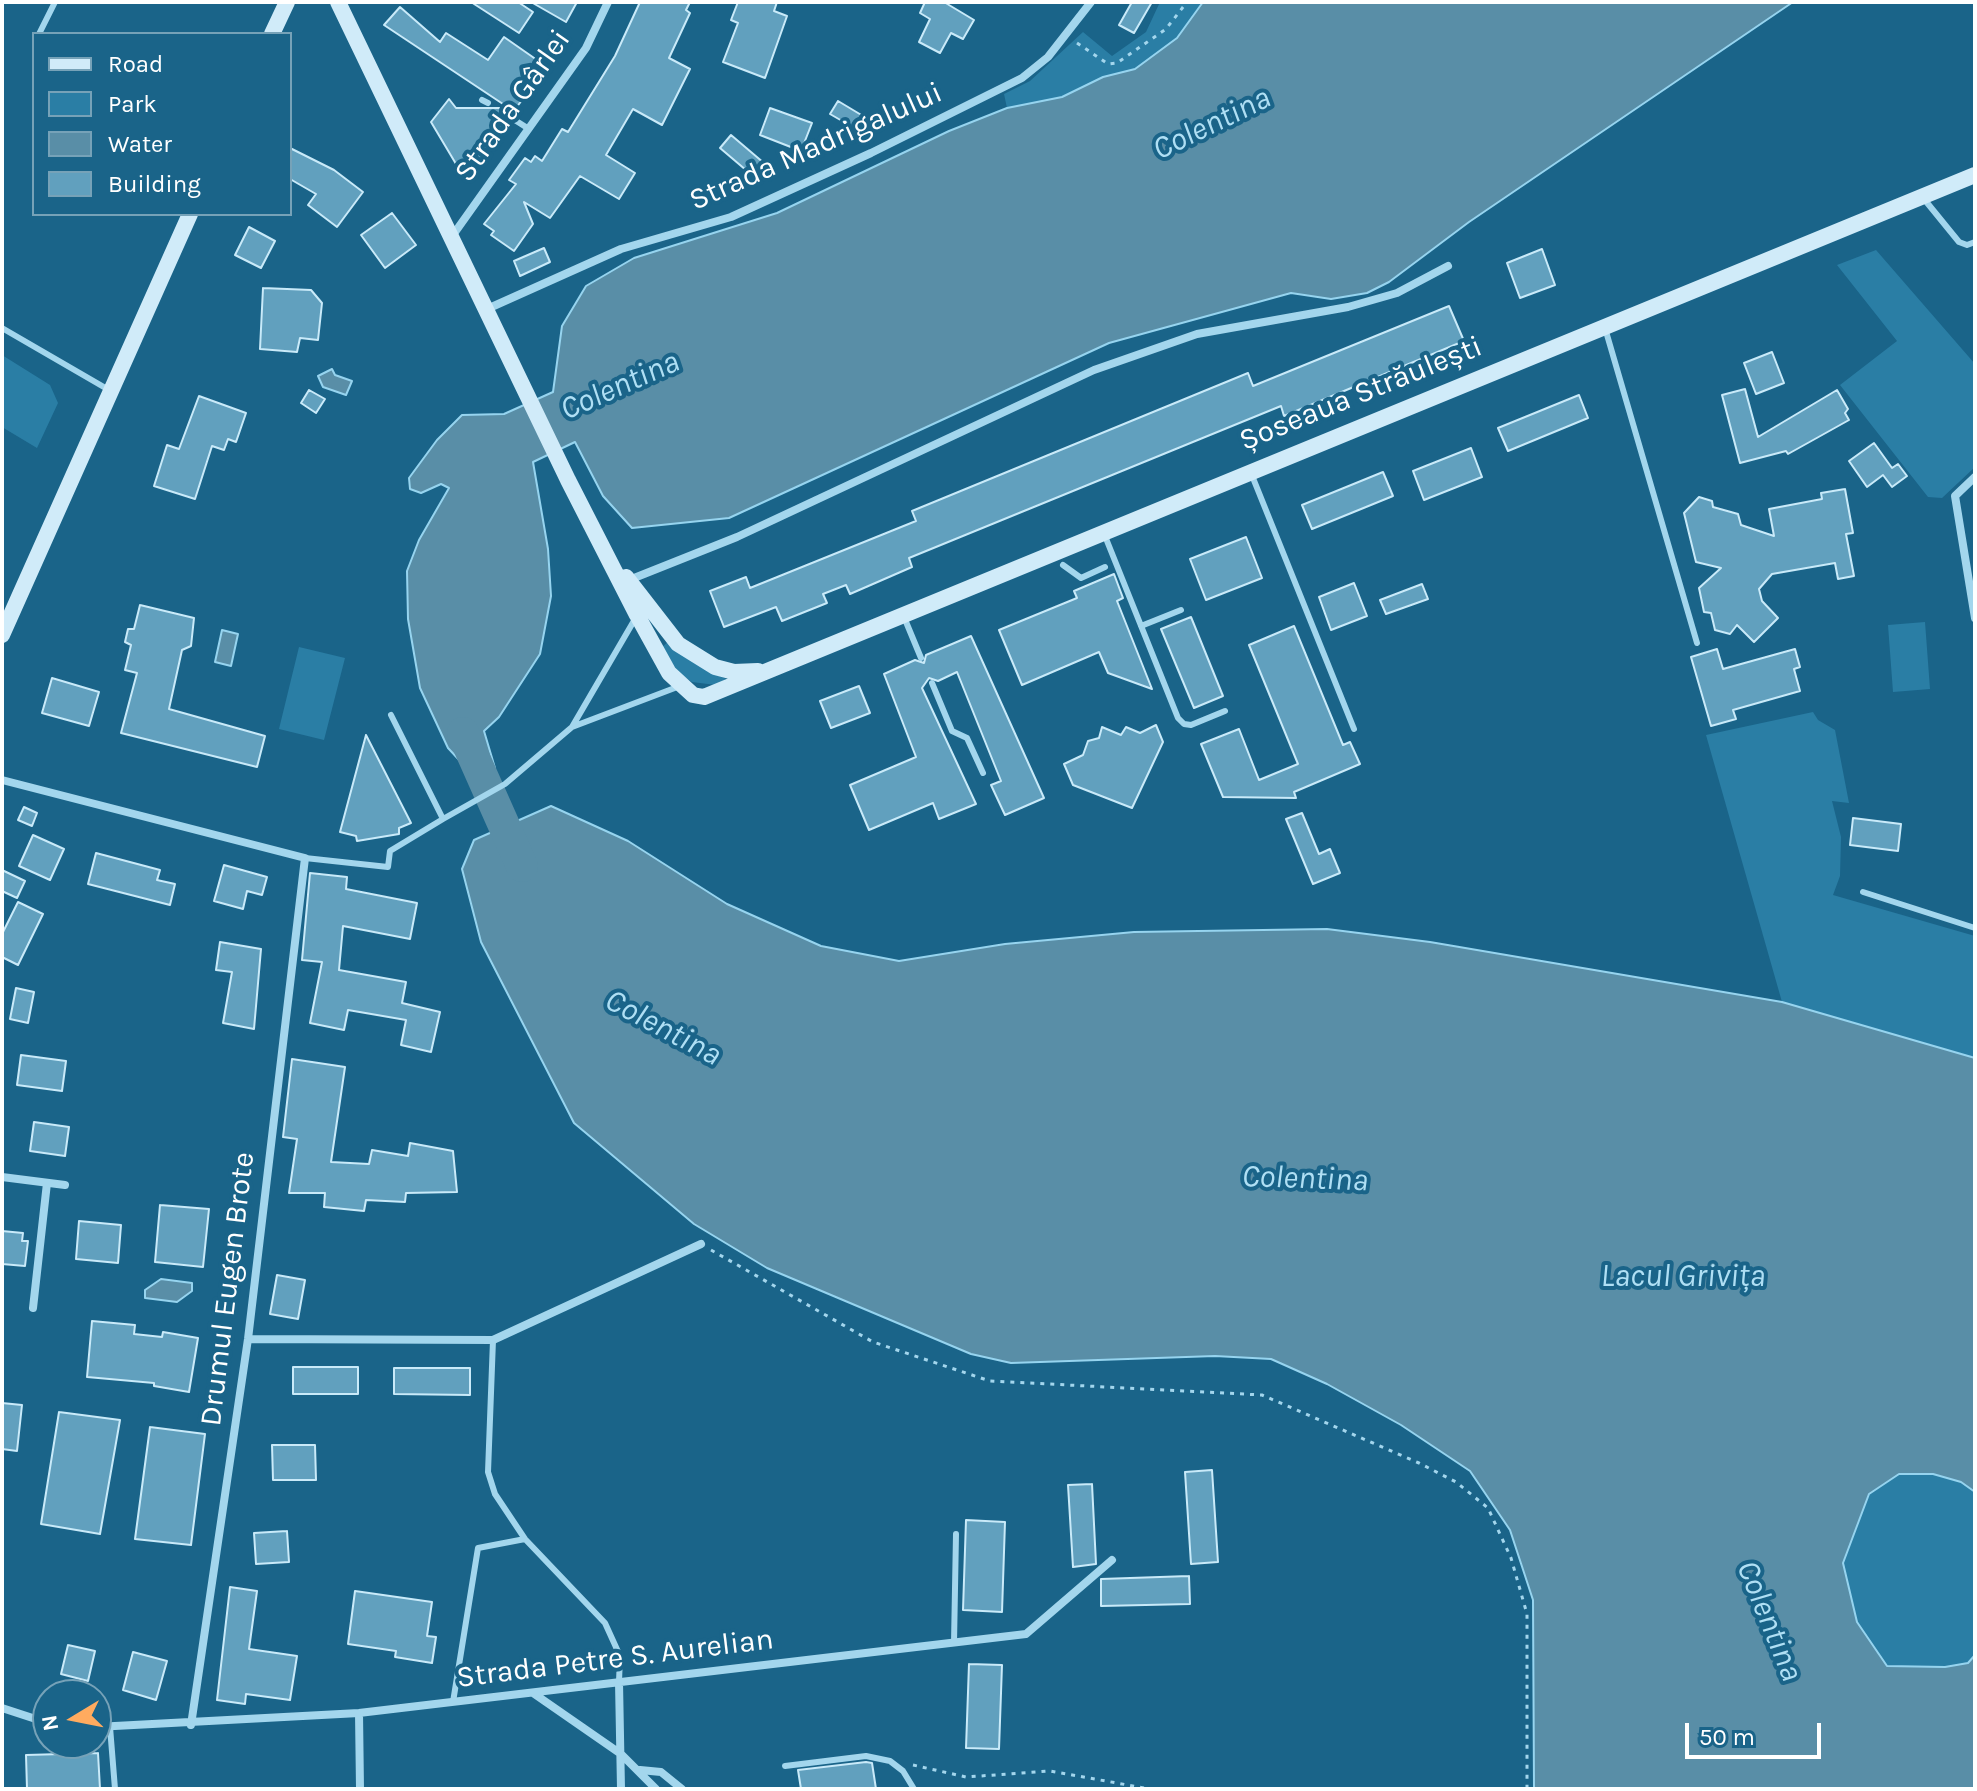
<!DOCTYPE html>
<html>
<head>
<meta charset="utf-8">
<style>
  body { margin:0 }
  #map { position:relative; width:1977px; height:1791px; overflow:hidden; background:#1a6489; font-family:Karla,sans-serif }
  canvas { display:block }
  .frame { position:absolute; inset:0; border:4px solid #fff; pointer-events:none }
  .legend { position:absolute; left:32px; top:32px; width:260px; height:184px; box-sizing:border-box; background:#1a6489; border:2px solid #76a2b8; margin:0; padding:10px 14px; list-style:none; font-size:24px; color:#fff }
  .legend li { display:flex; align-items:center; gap:16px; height:40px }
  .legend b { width:40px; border:2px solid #76a2b8 }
  .north { position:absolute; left:32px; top:1679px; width:80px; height:80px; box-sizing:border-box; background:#1a6489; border:2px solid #76a2b8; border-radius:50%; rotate:260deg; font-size:22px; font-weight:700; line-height:32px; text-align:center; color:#fff }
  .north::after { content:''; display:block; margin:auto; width:28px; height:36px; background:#ffab5f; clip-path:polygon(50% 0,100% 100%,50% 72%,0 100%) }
  .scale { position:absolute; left:1685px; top:1723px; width:136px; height:36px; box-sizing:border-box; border:4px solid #fff; border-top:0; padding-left:10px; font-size:24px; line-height:28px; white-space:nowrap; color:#fff; -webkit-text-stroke:6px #1a6489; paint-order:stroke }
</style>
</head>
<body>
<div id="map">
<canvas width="1977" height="1791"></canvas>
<div class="frame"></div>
<ul class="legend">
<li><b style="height:10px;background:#d0ebf9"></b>Road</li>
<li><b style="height:22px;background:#2a7ea5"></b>Park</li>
<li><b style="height:22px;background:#598ea7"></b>Water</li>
<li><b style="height:22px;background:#61a0be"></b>Building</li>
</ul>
<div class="north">N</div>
<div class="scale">50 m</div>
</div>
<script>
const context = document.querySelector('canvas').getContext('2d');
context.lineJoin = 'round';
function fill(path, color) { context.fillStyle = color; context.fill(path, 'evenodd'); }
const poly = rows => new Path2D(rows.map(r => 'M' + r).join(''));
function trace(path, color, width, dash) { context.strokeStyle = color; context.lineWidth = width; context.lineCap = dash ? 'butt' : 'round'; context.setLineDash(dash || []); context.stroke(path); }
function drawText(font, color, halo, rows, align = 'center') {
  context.font = font + ' Karla,sans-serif'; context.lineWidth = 8; context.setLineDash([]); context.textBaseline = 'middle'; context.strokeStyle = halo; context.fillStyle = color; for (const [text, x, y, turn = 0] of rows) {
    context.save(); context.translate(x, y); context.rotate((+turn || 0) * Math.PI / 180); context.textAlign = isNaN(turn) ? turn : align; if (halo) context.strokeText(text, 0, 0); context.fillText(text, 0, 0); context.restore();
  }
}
const green = poly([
  [1160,2,1202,2,1177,38,1135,69,1103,77,1062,97,1007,108,1004,94,1030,81,1083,32,1112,56,1146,32],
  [1876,250,1975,364,1975,467,1942,498,1928,497,1840,385,1897,341,1837,265],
  [2,355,50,385,58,403,37,448,2,427],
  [1925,622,1930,689,1893,692,1888,625],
  [668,642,710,671,726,679,716,685,692,682,677,672,662,647],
  [299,647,345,658,324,740,279,729],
  [1813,712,1818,720,1835,730,1849,803,1832,801,1841,837,1840,876,1833,895,1975,936,1975,1058,1782,1002,1706,735],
  [1933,1473,1961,1482,1975,1492,1975,1655,1968,1663,1945,1667,1887,1666,1857,1622,1843,1563,1869,1494,1899,1474]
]);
const water = poly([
  [1203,2,1793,2,1469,222,1389,282,1367,293,1331,299,1291,293,1109,343,729,518,632,528,603,496,575,442,533,462,548,549,551,596,540,654,499,717,484,731,495,768,473,775,448,748,420,688,408,619,407,571,419,540,449,488,441,484,421,493,410,489,409,478,437,440,462,415,504,414,553,392,562,326,586,286,634,258,777,213,949,131,1007,108,1062,97,1103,77,1135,69,1177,38,1203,2],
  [332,369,335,375,352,381,346,395,323,387,318,376,332,369],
  [222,630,238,634,231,666,215,662,222,630],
  [551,806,628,841,727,904,821,946,899,961,1005,944,1134,932,1327,929,1430,942,1782,1002,1975,1058,1975,1492,1961,1482,1933,1474,1899,1474,1869,1494,1843,1563,1857,1622,1887,1666,1945,1667,1968,1663,1975,1655,1975,1789,1534,1789,1533,1600,1510,1530,1470,1471,1401,1425,1327,1384,1271,1359,1215,1356,1011,1363,971,1354,767,1268,694,1224,574,1123,481,942,462,869,474,840,551,806],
  [161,1279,192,1283,192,1291,177,1302,145,1298,145,1290,161,1279]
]);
const river = poly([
  [463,733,522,866]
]);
const building = poly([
  [471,2,518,2,533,12,519,33,471,2],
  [531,2,577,2,566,22,531,2],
  [640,2,690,2,686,10,690,13,669,58,690,69,662,125,633,109,606,155,635,173,619,199,580,176,550,218,524,202,533,224,514,251,491,235,494,231,484,224,516,184,509,180,525,158,531,162,535,156,542,161,562,129,568,132,615,56,640,2],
  [738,2,777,2,774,11,787,16,765,78,723,62,738,23,731,20,738,2],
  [925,2,944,2,974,20,963,39,951,33,940,53,919,42,930,19,920,13,925,2],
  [1132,2,1152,2,1134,33,1119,25,1132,2],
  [400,7,440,42,446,33,488,60,504,37,547,67,513,112,505,113,507,122,474,172,467,166,459,169,431,122,449,99,456,108,509,108,384,25,400,7],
  [838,101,863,116,856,129,830,114,838,101],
  [770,108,812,123,801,151,760,135,770,108],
  [731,135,771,169,760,182,720,148,731,135],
  [290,148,334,170,363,192,337,227,308,205,316,194,290,179,290,148],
  [392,213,416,245,385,268,361,235,392,213],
  [249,227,275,241,261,268,235,255,249,227],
  [544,248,550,262,520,276,514,261,544,248],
  [1542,249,1555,285,1520,298,1507,263,1542,249],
  [263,288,311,290,322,303,318,340,300,338,297,352,260,349,263,288],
  [1449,306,1464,341,1284,416,1281,406,909,558,912,567,850,594,846,585,823,594,827,603,782,621,776,607,724,627,710,591,746,577,750,588,916,521,912,511,1248,373,1253,386,1449,306],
  [1772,352,1784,383,1756,394,1744,363,1772,352],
  [1745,389,1758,437,1837,390,1848,409,1845,413,1849,420,1788,454,1786,451,1740,463,1722,395,1745,389],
  [309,390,325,399,316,413,301,403,309,390],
  [1579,395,1588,418,1508,451,1498,428,1579,395],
  [199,396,246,413,236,442,228,439,224,450,212,446,195,499,154,486,167,445,179,449,199,396],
  [1874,443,1892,468,1898,464,1907,476,1892,487,1883,475,1867,487,1849,461,1874,443],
  [1471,448,1482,477,1424,500,1413,471,1471,448],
  [1383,472,1393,496,1312,529,1302,505,1383,472],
  [1845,489,1853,533,1846,534,1854,576,1838,579,1835,563,1772,574,1759,589,1762,601,1778,618,1754,642,1737,625,1730,634,1715,630,1711,613,1704,612,1699,588,1721,568,1696,562,1684,513,1699,497,1712,501,1713,507,1738,514,1741,525,1774,536,1769,509,1822,499,1821,493,1845,489],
  [1246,537,1262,578,1206,600,1190,559,1246,537],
  [1114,574,1123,598,1117,601,1152,689,1108,673,1099,652,1022,685,999,630,1077,598,1074,591,1114,574],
  [1354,583,1367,616,1331,630,1319,597,1354,583],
  [1422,584,1428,599,1386,614,1380,600,1422,584],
  [140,605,194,618,191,646,182,650,169,709,265,736,257,767,121,733,137,673,125,670,131,645,125,642,128,629,134,629,140,605],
  [1191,617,1223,696,1194,708,1161,629,1191,617],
  [1294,626,1343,745,1350,742,1360,764,1294,792,1296,798,1223,797,1201,744,1239,729,1259,780,1298,764,1249,645,1294,626],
  [971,636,1044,798,1005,815,991,785,1001,781,957,672,938,681,929,678,922,688,976,804,939,819,933,803,869,830,850,785,916,757,884,674,915,660,924,663,926,655,971,636],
  [1717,649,1723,669,1795,649,1800,667,1794,669,1800,691,1733,710,1736,719,1711,726,1691,657,1717,649],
  [52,678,99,692,89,726,42,713,52,678],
  [859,686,870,713,831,728,820,701,859,686],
  [1156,725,1163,742,1132,808,1073,785,1064,764,1083,755,1088,741,1099,738,1102,727,1121,735,1126,727,1140,733,1156,725],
  [366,735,411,823,399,828,399,834,357,841,356,836,340,832,366,735],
  [24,807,37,813,32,826,18,820,24,807],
  [1302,813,1319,854,1330,849,1340,873,1313,884,1286,819,1302,813],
  [1853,818,1901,824,1898,851,1850,845,1853,818],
  [33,835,64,849,50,880,19,866,33,835],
  [96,853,160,870,157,880,175,884,170,905,88,884,96,853],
  [224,865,267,877,262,895,247,891,243,909,214,901,224,865],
  [2,870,25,881,17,898,2,891,2,870],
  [310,873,347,877,346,889,417,903,410,939,343,926,339,970,406,982,402,1003,440,1012,431,1052,401,1045,406,1020,348,1010,344,1030,310,1023,322,962,302,960,310,873],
  [18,902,43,914,18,965,2,957,2,934,18,902],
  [220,942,261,949,254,1029,223,1023,232,972,216,970,220,942],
  [16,988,34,992,28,1023,10,1019,16,988],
  [21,1055,66,1061,62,1091,17,1085,21,1055],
  [292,1059,345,1067,331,1162,369,1164,372,1150,408,1156,410,1143,453,1151,457,1192,406,1193,405,1202,366,1200,364,1211,324,1207,325,1193,289,1193,297,1139,283,1137,292,1059],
  [34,1122,69,1127,65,1156,30,1151,34,1122],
  [160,1205,209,1209,203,1267,155,1262,160,1205],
  [79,1221,121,1225,118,1263,76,1259,79,1221],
  [2,1231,23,1233,22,1241,28,1241,25,1266,2,1264,2,1231],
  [277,1275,305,1280,298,1319,270,1314,277,1275],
  [92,1321,135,1325,134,1334,162,1337,163,1332,198,1338,189,1392,154,1386,154,1383,87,1377,92,1321],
  [293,1367,358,1367,358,1394,293,1394,293,1367],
  [394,1368,470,1368,470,1395,394,1394,394,1368],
  [2,1403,22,1405,17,1451,2,1449,2,1403],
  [59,1412,120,1420,100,1534,41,1524,59,1412],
  [150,1427,205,1434,191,1545,135,1539,150,1427],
  [272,1445,315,1445,316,1480,273,1480,272,1445],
  [1212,1470,1218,1562,1191,1564,1185,1472,1212,1470],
  [1092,1484,1096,1564,1073,1567,1068,1485,1092,1484],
  [966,1520,1005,1522,1002,1612,963,1610,966,1520],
  [287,1531,289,1562,256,1564,254,1533,287,1531],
  [1189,1576,1190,1604,1101,1606,1101,1579,1189,1576],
  [230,1587,257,1591,249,1649,297,1656,290,1700,246,1694,245,1704,217,1700,230,1587],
  [355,1591,432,1602,427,1636,436,1637,432,1663,395,1657,396,1651,348,1644,355,1591],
  [68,1645,95,1651,88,1681,61,1674,68,1645],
  [133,1652,167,1661,156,1700,123,1690,133,1652],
  [969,1664,1002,1665,999,1749,966,1748,969,1664],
  [98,1753,100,1789,27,1789,26,1755,98,1753],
  [866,1762,872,1763,876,1789,801,1789,798,1770,866,1762]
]);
const path = poly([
  [1077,43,1108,64,1117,63,1166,29,1187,2],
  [711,1250,873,1342,990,1381,1262,1395,1419,1463,1456,1482,1488,1508,1511,1558,1527,1614,1527,1789],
  [913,1765,966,1777,1050,1771,1150,1789]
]);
const lane = poly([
  [39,34,55,2],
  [482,100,488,103],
  [510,117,529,129],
  [1924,199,1959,242,1967,245,1975,242],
  [2,328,109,390],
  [1605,328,1697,643],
  [1251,473,1354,729],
  [1105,536,1178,718,1184,724,1191,725,1225,711],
  [1063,565,1081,578,1105,567],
  [904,617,921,658],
  [1141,626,1181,610],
  [932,683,952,731,967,738,983,773],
  [572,727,680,686],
  [443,819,505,784,572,727,635,619],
  [305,858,388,867,390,851,443,819,391,715],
  [1863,892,1975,928],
  [493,1340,488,1472,495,1494,525,1539,605,1623,620,1656,619,1682],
  [954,1643,956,1534],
  [453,1702,478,1548,525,1539],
  [110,1727,115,1789],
  [785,1766,866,1756,890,1761,903,1771,914,1789]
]);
const street = poly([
  [453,235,586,48,608,2],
  [487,309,621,249,731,217,871,153,1022,78,1048,57,1091,2],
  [1975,477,1955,496,1975,618],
  [629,580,737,537,1094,370,1197,334,1348,307,1397,293,1448,266],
  [2,780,305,858,248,1339,191,1725],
  [2,1177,65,1185],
  [33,1308,47,1183],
  [248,1339,493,1340,701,1244],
  [619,1682,621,1789],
  [533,1693,621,1754,656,1789],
  [2,1708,48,1723],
  [359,1713,360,1789],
  [96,1727,359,1713,1026,1634,1112,1560],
  [640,1770,661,1772,682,1789]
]);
const secondary = poly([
  [338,2,568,480,637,615,669,673,693,695,704,697,1975,175],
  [272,34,287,2],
  [626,577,678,644,715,667,734,672,758,671],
  [2,635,190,214]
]);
const streetNames = [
  ["Strada Gârlei",513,106,-55],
  ["Strada Madrigalului",816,147,-24],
  ["Șoseaua Străulești",1361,394,-22],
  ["Drumul Eugen Brote",228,1289,-83],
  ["Strada Petre S. Aurelian",615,1659,-7]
];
const waterNames = [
  ["Colentina",1212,124,-26],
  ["Colentina",620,386,-24],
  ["Colentina",663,1028,28],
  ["Colentina",1305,1179,2],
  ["Lacul Grivița",1683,1277],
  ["Colentina",1769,1621,68]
];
fill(green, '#2a7ea5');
fill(water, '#598ea7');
trace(water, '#96d4ef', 2);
trace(river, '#598ea7', 32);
fill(building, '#61a0be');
trace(building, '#c9eaf9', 2);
trace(path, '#a3d6ed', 3, [4, 6]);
trace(lane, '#a3d6ed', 6);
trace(street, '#a3d6ed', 8);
trace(secondary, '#d0ebf9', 16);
drawText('30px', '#fff', '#1a6489', streetNames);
drawText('italic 32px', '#afdff4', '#1a6489', waterNames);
</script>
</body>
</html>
